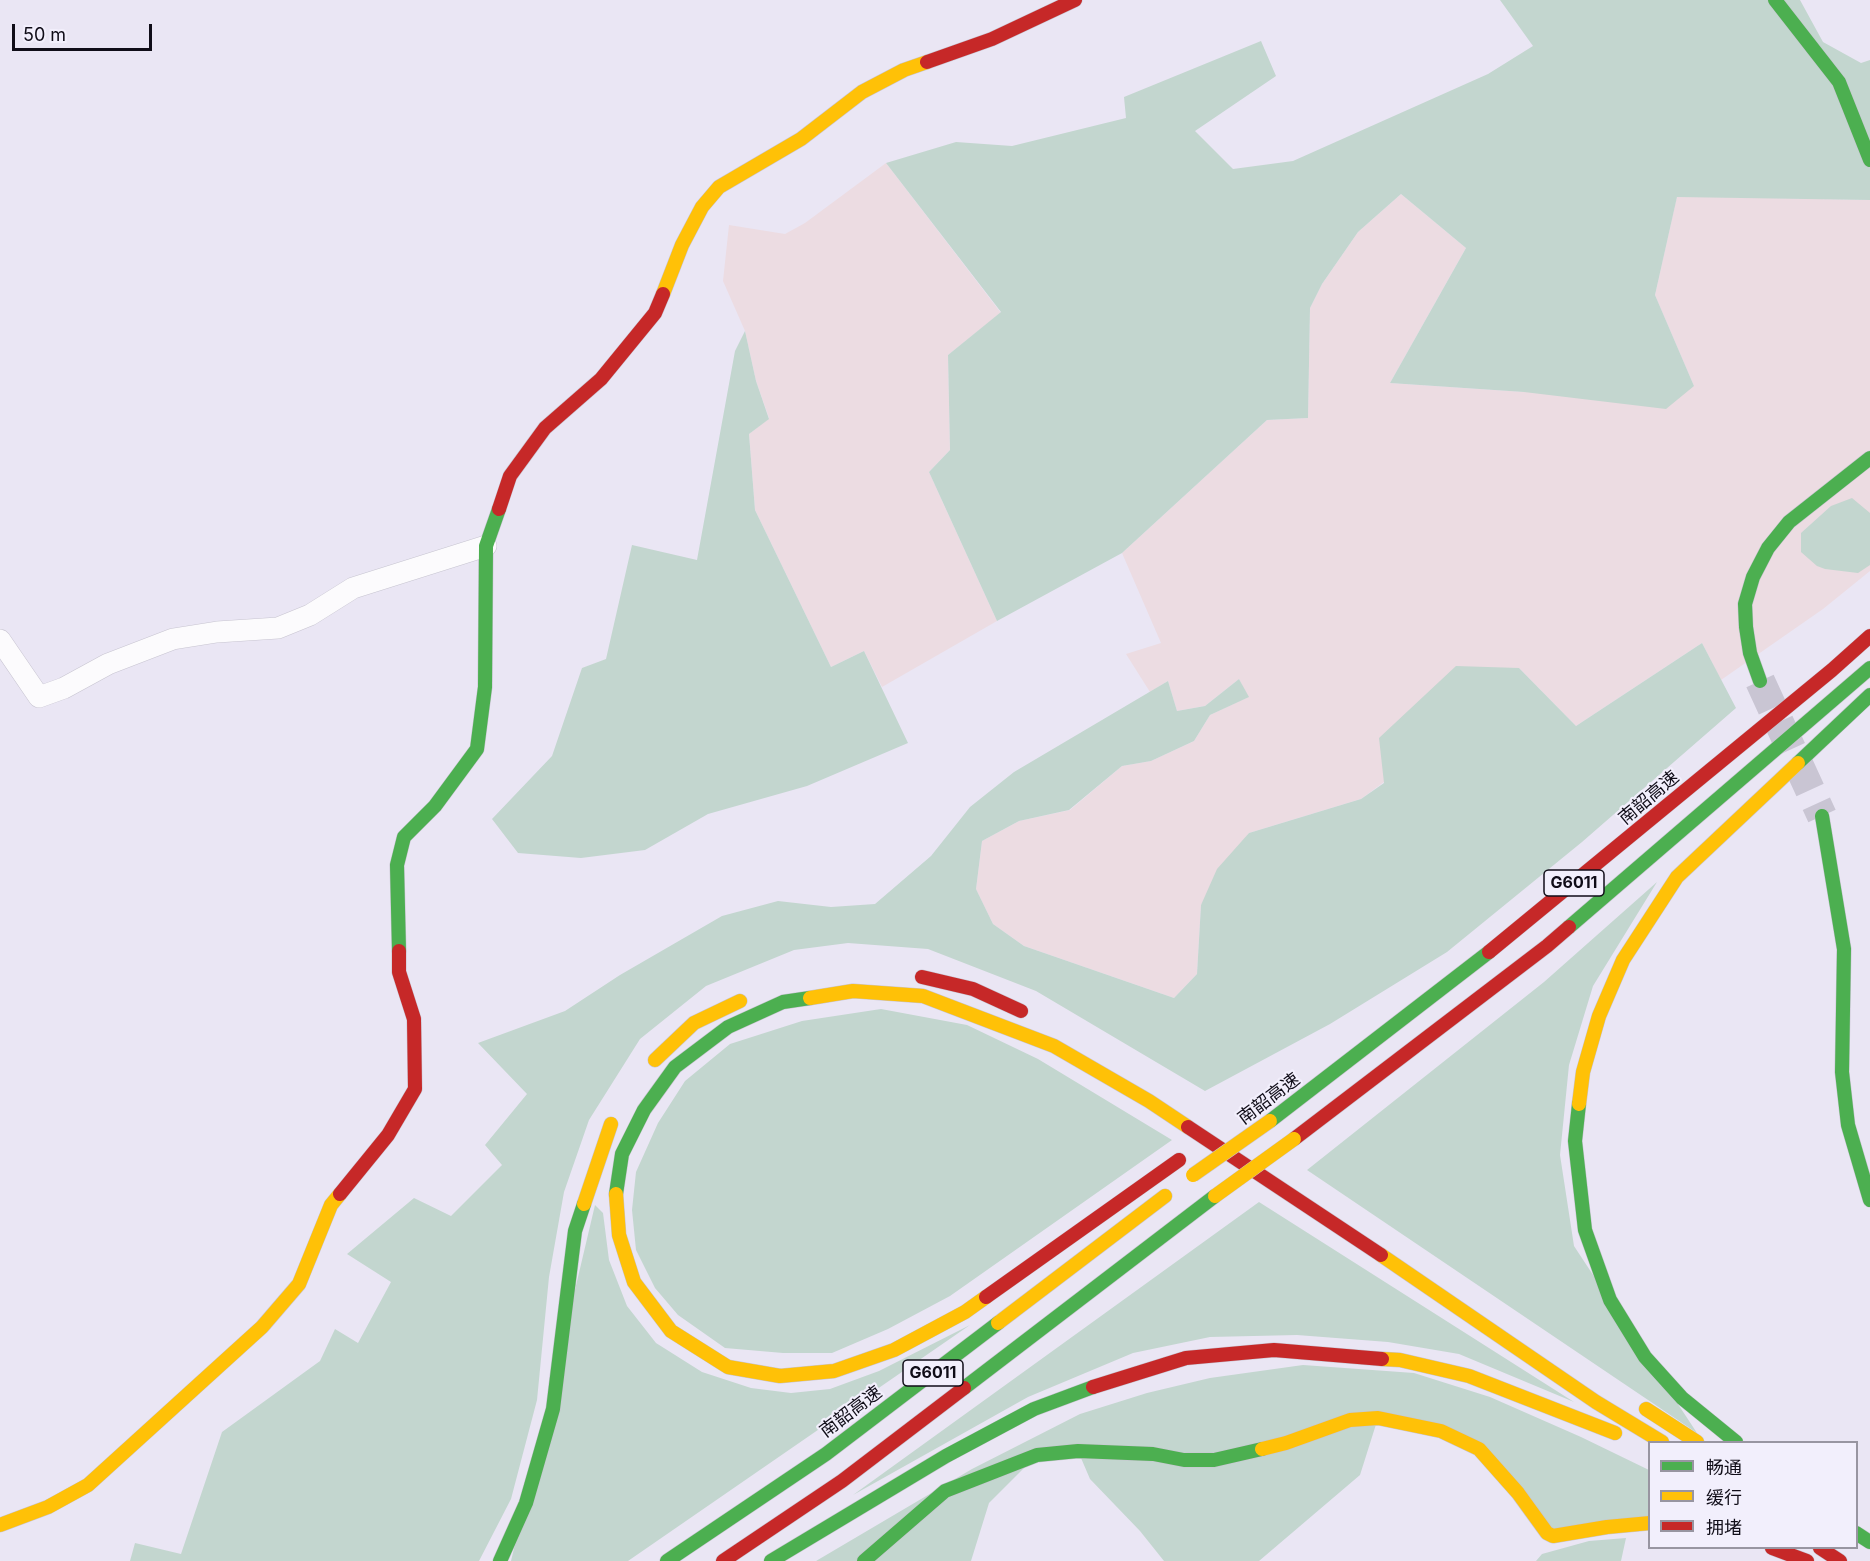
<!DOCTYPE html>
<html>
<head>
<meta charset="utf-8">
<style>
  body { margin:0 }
  #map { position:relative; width:1870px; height:1561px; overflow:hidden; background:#eae6f4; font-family:Inter,"Noto Sans SC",sans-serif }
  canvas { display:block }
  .legend { position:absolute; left:1648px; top:1441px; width:210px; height:108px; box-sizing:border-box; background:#f2effc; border:2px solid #9895a1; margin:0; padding:8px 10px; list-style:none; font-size:18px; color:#100d18 }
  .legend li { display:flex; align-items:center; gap:12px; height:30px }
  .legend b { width:30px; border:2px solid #9895a1 }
  .scale { position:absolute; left:12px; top:24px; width:140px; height:27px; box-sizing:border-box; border:3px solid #100d18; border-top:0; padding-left:8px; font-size:18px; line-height:21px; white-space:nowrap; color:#100d18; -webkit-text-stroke:4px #f2effc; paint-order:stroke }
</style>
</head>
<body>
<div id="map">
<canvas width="1870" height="1561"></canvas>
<ul class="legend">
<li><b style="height:8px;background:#4caf50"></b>畅通</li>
<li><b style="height:8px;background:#ffc107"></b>缓行</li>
<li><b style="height:8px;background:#c62828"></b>拥堵</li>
</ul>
<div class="scale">50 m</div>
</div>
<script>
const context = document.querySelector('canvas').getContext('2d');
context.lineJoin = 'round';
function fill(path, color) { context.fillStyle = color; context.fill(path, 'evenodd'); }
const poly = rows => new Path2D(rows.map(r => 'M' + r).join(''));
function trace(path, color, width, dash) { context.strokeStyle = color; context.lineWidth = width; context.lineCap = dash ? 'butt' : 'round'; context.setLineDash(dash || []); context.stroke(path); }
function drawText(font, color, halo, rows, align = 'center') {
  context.font = font + ' Inter,"Noto Sans SC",sans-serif'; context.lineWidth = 4.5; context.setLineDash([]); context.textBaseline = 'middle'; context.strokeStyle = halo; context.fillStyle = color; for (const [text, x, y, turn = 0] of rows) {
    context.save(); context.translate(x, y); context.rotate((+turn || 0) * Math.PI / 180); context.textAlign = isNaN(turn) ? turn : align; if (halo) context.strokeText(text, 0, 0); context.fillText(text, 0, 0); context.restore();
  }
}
const industrial = poly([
  [886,163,1001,313,948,355,950,450,929,472,997,621,882,687,864,651,831,667,755,510,749,434,769,418,756,381,745,331,723,281,729,225,785,234,805,223],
  [1401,194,1466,248,1390,383,1524,392,1694,386,1655,295,1677,196,1870,200,1870,571,1823,609,1721,680,1702,643,1576,726,1519,668,1384,782,1361,799,1249,833,1201,905,1197,974,1174,998,1024,946,993,924,976,889,982,841,1019,821,1070,810,1122,766,1151,761,1194,741,1210,715,1248,697,1239,679,1205,706,1177,711,1168,681,1150,692,1126,654,1161,643,1122,553,1267,420,1308,418,1310,308,1322,284,1358,232]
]);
const green = poly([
  [1500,0,1800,0,1823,42,1861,63,1870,60,1870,200,1677,197,1655,295,1694,386,1666,409,1524,392,1390,383,1466,248,1401,194,1358,232,1322,284,1310,308,1308,418,1267,420,1122,553,997,621,929,472,950,450,948,355,1001,312,886,163,956,142,1012,146,1126,118,1124,97,1261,41,1276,76,1195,131,1233,169,1293,161,1488,74,1533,46],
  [745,331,756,381,769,419,749,434,755,510,831,667,864,651,908,743,807,786,708,814,645,850,581,858,518,853,492,819,552,756,582,668,606,659,632,545,697,560,735,351],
  [1852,498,1870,513,1870,565,1858,573,1825,569,1817,566,1801,552,1801,533,1831,506],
  [1702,643,1736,708,1582,842,1447,952,1330,1024,1205,1091,1036,991,928,949,848,943,794,950,706,986,640,1039,589,1120,564,1192,549,1277,537,1400,511,1499,479,1561,130,1561,135,1543,181,1554,222,1432,320,1361,335,1329,358,1343,391,1282,347,1254,414,1198,451,1216,502,1165,485,1145,527,1094,478,1043,565,1011,620,975,722,916,778,901,831,907,875,904,931,856,970,807,1014,772,1168,681,1177,711,1205,706,1239,679,1249,697,1210,715,1194,741,1151,761,1122,766,1069,810,1019,821,982,841,976,889,993,924,1024,946,1174,998,1197,974,1201,905,1217,869,1249,833,1361,799,1384,783,1379,738,1456,666,1519,668,1576,726],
  [1657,882,1593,986,1569,1065,1560,1155,1574,1246,1697,1433,1307,1170,1544,982],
  [881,1009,967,1025,1038,1059,1172,1140,950,1296,888,1329,832,1353,783,1353,725,1348,678,1315,655,1288,636,1250,632,1210,636,1172,658,1123,685,1081,730,1044,802,1021],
  [1259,1202,1574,1402,1459,1354,1388,1342,1297,1335,1210,1337,1133,1353,1028,1397,853,1495],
  [595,1205,603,1213,609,1260,627,1306,656,1343,702,1372,751,1388,791,1393,830,1389,879,1371,970,1325,628,1561,511,1561],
  [1303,1365,1414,1373,1490,1397,1581,1437,1649,1470,1649,1523,1553,1536,1479,1449,1378,1418,1360,1475,1259,1561,1164,1561,1140,1531,1090,1479,1078,1451,1037,1455,989,1503,971,1561,816,1561,972,1469,1080,1414,1147,1393,1210,1378],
  [1626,1538,1621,1561,1536,1561,1542,1554,1589,1541]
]);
const secondaryTunnel = poly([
  [1760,681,1822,816]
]);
const street = poly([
  [0,640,39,697,64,688,108,664,173,639,217,632,278,628,310,615,353,588,486,546]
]);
const fast = poly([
  [1775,0,1839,82,1870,160],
  [1760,681,1750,653,1746,627,1745,604,1753,577,1768,548,1789,522,1870,458],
  [1798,763,1870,695],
  [1822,816,1844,949,1842,1072,1848,1125,1870,1200],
  [1569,927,1870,668],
  [399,951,397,865,404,837,435,806,477,749,485,687,486,546,499,509],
  [1579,1104,1575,1141,1585,1230,1610,1300,1645,1357,1682,1398,1736,1442],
  [1270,1121,1489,952],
  [616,1194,622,1154,644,1110,675,1067,728,1027,783,1002,810,998],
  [964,1388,1215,1196],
  [1856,1533,1870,1542],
  [500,1561,526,1503,553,1409,575,1231,584,1204],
  [667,1561,826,1454,998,1323],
  [771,1561,946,1456,1034,1409,1093,1387],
  [864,1561,945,1491,1037,1455,1078,1451,1153,1454,1184,1460,1214,1460,1262,1449]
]);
const slow = poly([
  [663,294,682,245,702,207,719,187,801,139,862,92,904,70,927,62],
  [810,998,853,991,923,996,1054,1046,1149,1101,1188,1127],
  [655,1060,694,1023,740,1001],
  [1579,1104,1583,1072,1599,1016,1623,960,1677,877,1798,763],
  [616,1194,619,1235,634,1282,671,1331,728,1367,780,1376,834,1371,894,1350,965,1312,986,1297],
  [584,1204,611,1124],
  [1381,1255,1596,1402,1662,1442],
  [998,1323,1165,1196],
  [1382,1359,1400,1360,1469,1376,1615,1433],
  [1646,1409,1697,1442],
  [1262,1449,1286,1443,1350,1420,1378,1418,1441,1431,1479,1449,1518,1493,1547,1533,1553,1536,1607,1527,1650,1523],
  [0,1525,48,1507,88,1485,262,1327,299,1284,331,1205,340,1194]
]);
const jam = poly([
  [927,62,992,39,1075,0],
  [499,509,510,476,545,428,601,379,655,313,663,294],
  [1489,952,1832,670,1870,636],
  [922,977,973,989,1021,1011],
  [1188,1127,1381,1255],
  [1294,1139,1547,946,1569,927],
  [340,1194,388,1135,415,1089,414,1019,399,972,399,951],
  [986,1297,1179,1160],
  [1093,1387,1186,1358,1274,1350,1382,1359],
  [1772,1548,1807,1561],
  [1820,1548,1840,1561],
  [723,1561,842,1481,964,1388]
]);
const slowBridge = poly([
  [1193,1175,1270,1121],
  [1215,1196,1294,1139]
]);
const shields = [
  [1574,883,60],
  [933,1373,60]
];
const shieldNames = [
  ["G6011",1574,883],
  ["G6011",933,1373]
];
const streetNames = [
  ["南韶高速",1649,798,-40],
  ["南韶高速",1269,1099,-37],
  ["南韶高速",851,1412,-37]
];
fill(industrial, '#ecdce2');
fill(green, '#c3d6cf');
trace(secondaryTunnel, '#c9c5d3', 30, [30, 15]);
trace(street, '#c7c4d0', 22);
trace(fast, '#c7c4d0', 15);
trace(slow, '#c7c4d0', 15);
trace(jam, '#c7c4d0', 15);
trace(street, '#fcfbfd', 21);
trace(fast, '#4caf50', 14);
trace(slow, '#ffc107', 14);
trace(jam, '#c62828', 14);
trace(slowBridge, '#c7c4d0', 15, []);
trace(slowBridge, '#ffc107', 14);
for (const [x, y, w] of shields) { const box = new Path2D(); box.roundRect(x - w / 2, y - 13, w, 26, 4.5); context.fillStyle = '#f2effc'; context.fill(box); trace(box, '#100d18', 1.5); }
drawText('bold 16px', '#100d18', null, shieldNames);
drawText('18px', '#100d18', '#f2effc', streetNames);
</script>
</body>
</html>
